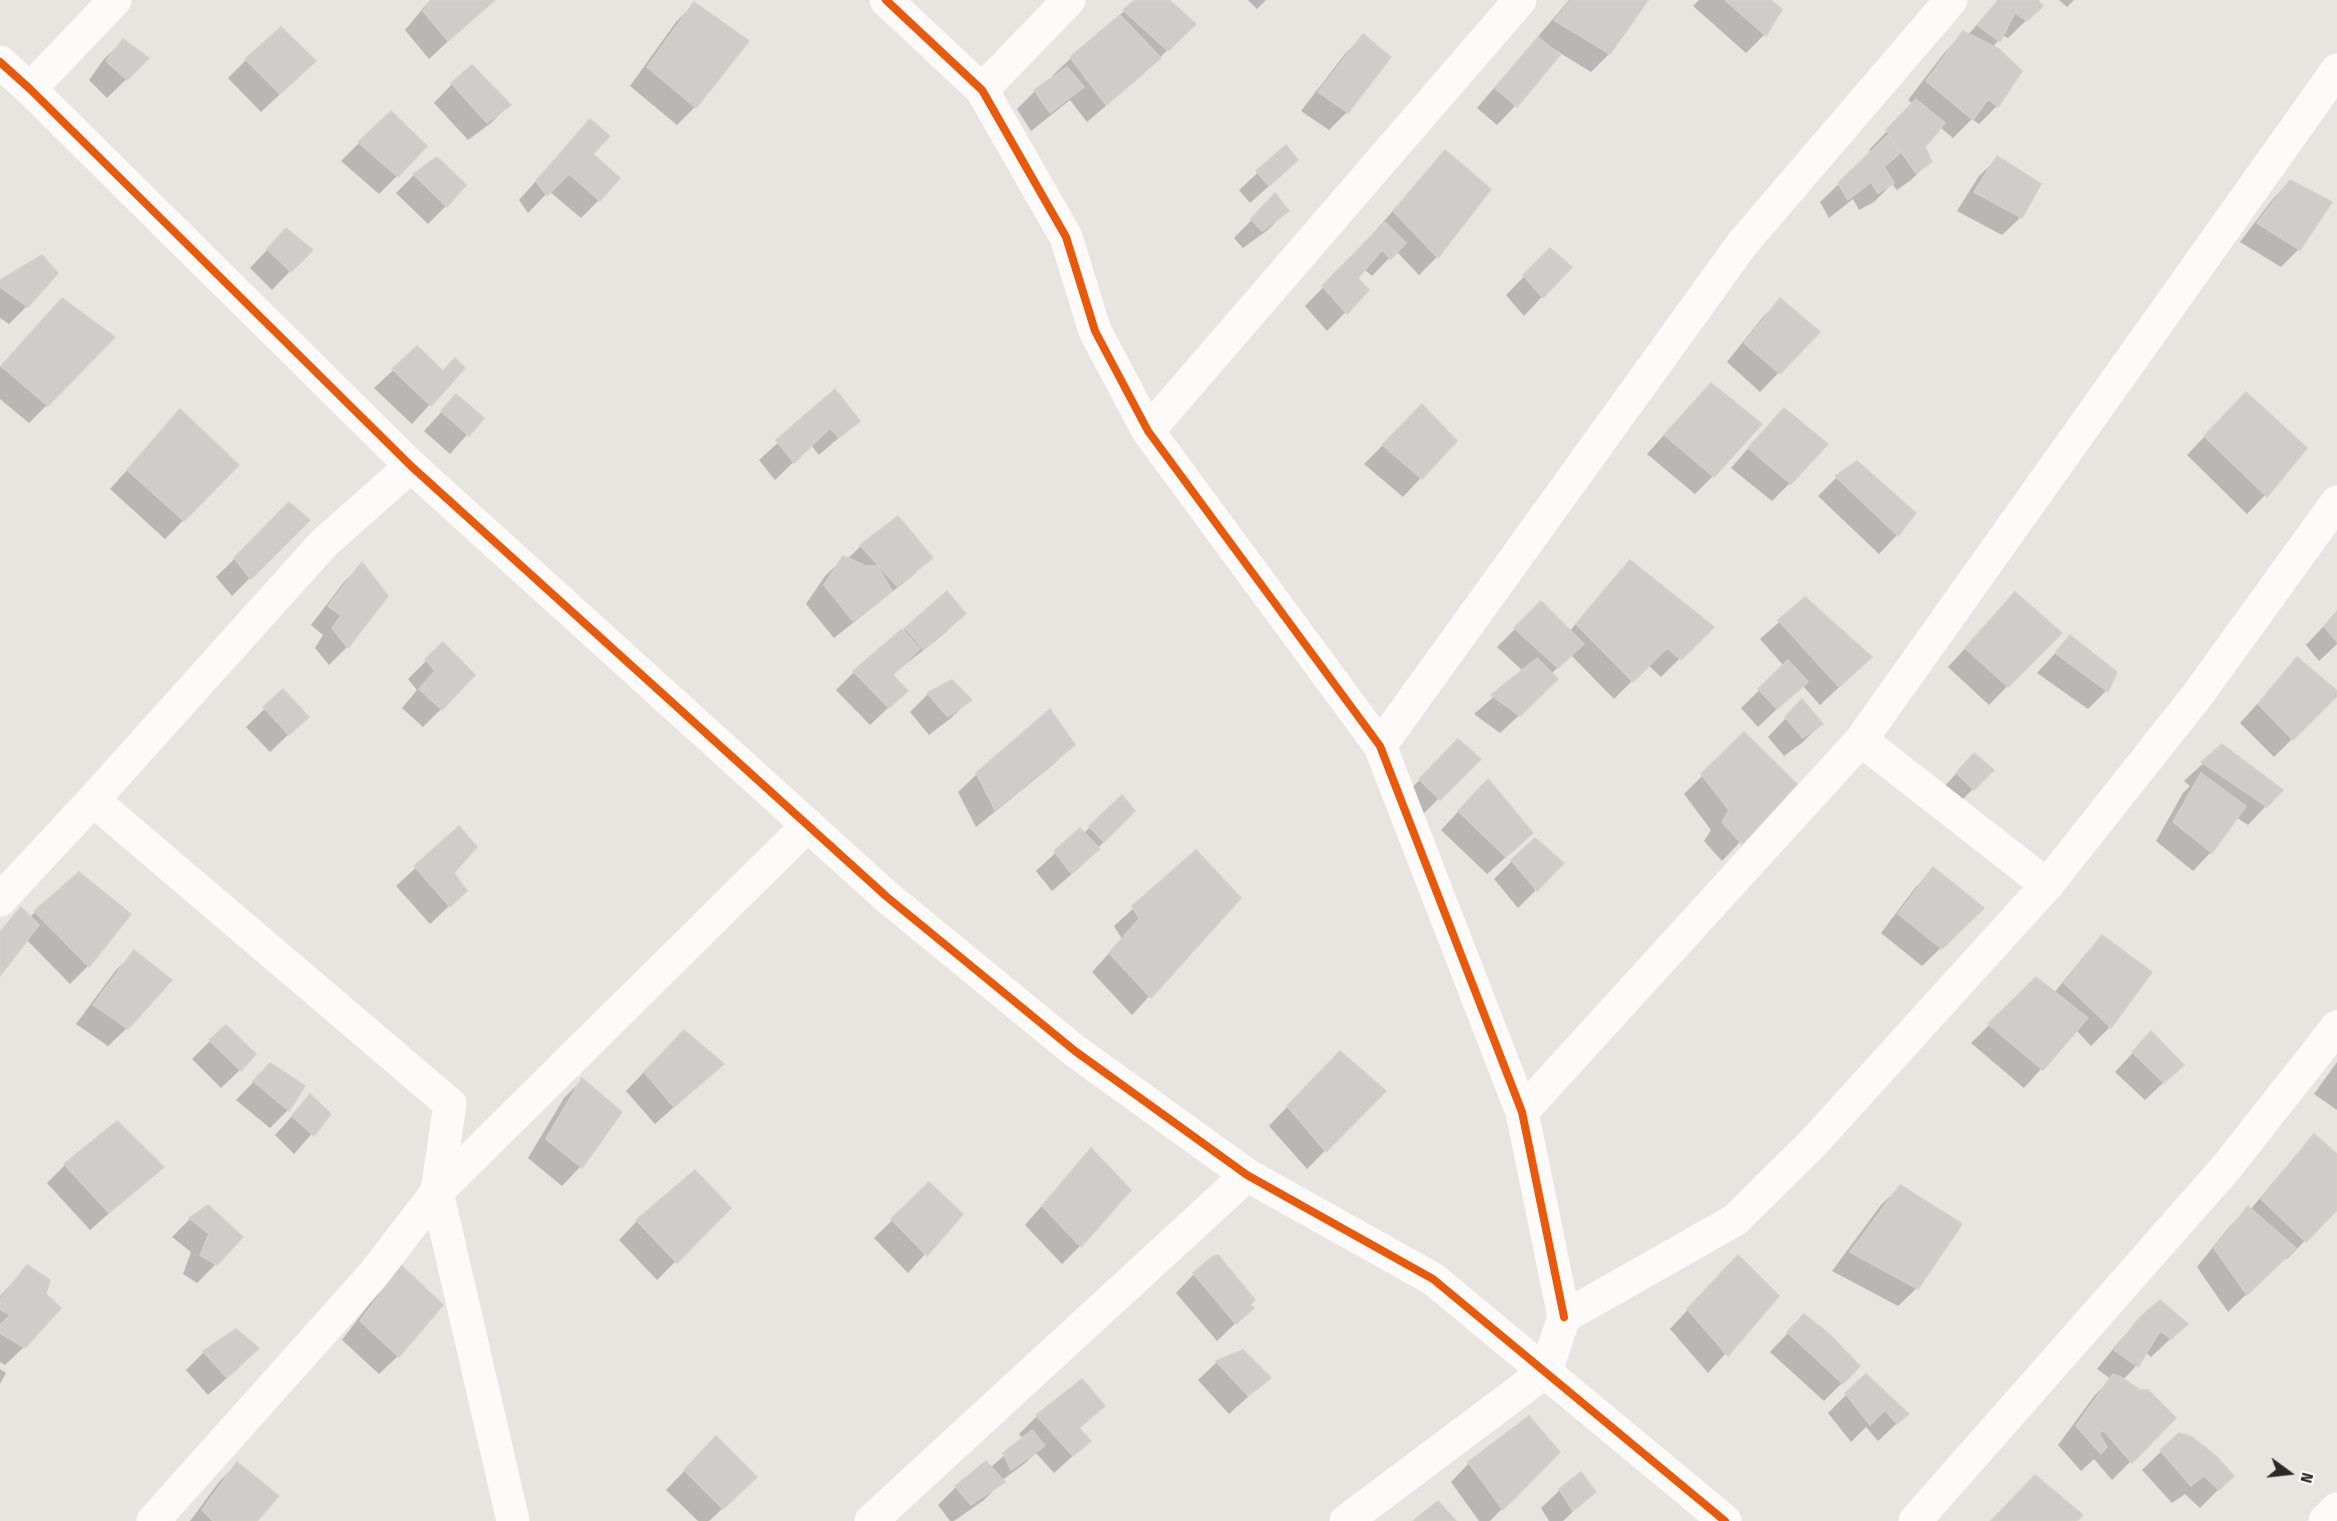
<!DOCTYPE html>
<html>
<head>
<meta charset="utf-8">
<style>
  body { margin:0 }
  #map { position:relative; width:2337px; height:1521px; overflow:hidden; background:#e8e4e0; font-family:"Fira Sans Condensed",sans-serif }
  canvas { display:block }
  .north { position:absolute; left:2259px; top:1443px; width:60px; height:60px; -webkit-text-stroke:4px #fff; paint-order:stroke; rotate:105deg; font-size:16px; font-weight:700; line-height:24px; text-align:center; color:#2a2a2a }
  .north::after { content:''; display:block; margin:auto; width:21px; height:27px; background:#2a2a2a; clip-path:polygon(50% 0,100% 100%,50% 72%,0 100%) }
</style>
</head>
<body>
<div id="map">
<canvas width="2337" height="1521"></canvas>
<div class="north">N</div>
</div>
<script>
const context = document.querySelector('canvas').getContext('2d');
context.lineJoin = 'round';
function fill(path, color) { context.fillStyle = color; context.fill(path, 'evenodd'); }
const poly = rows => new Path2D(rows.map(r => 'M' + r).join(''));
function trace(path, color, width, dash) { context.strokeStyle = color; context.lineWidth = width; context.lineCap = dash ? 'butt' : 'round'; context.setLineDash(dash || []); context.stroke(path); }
const shadow = poly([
  [430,0,493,0,429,59,405,30],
  [1137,0,1167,0,1194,24,1141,76,1087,122,1070,100,1031,131,1017,109,1035,91,1054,78,1052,76,1071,58],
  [1248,0,1266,0,1257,9],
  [1569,0,1646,0,1609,54,1591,72,1552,48,1551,50,1558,56,1515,106,1497,125,1477,108],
  [1699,0,1768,0,1780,9,1764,35,1746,53,1693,6],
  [1998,0,2037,0,2041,6,2008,38,2002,35,1993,47,1997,106,1979,124,1972,119,1953,138,1940,127,1923,147,1930,161,1911,180,1897,190,1892,184,1874,202,1859,210,1853,199,1829,218,1820,202,1871,153,1869,150,1913,104,1908,100,1945,52,1963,33,1968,35],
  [2059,0,2074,0,2067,7],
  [694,4,695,107,677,125,630,86,676,22],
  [1363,36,1347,112,1329,130,1301,111,1345,54],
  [123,41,147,59,107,98,89,80,104,59],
  [246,60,295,80,261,112,228,78],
  [452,84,509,105,491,123,468,140,434,103],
  [590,121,591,154,599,200,581,218,549,191,528,213,519,200],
  [359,143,397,176,379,194,341,161],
  [1286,147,1278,178,1250,203,1239,190],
  [1445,152,1489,189,1437,257,1419,275,1396,251,1372,276,1364,269,1356,278,1367,290,1327,331,1305,306,1377,232,1376,230],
  [1998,158,2021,217,2002,235,1957,211,1979,176],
  [414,175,446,206,428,224,396,193],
  [2290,181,2299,249,2281,267,2240,242,2272,200],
  [1275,196,1287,210,1269,229,1243,248,1234,238],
  [286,230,310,250,272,290,250,268],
  [1550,250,1570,267,1524,316,1506,295],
  [0,282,27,306,9,324,0,318],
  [1780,300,1818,332,1760,392,1727,362,1762,318],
  [44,319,47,405,29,423,0,399,0,367],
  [417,348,443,373,463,368,412,424,374,388],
  [835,391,858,421,819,455,811,445,775,480,759,460],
  [456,396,482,418,450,454,424,431],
  [1693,403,1713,476,1695,494,1647,454],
  [1422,406,1455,441,1403,497,1364,464],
  [180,411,237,466,165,539,110,489],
  [2227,413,2265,495,2247,514,2187,455],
  [1766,428,1790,483,1772,501,1731,468],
  [1856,463,1897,535,1879,554,1818,496,1836,478],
  [290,504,308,520,232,596,216,577],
  [897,519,931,558,912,576,834,638,806,604,825,576,844,558,847,559,861,546],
  [1630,562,1711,627,1661,677,1648,665,1614,699,1571,655,1551,674,1538,698,1500,733,1474,714,1523,671,1497,647,1541,603,1570,631,1612,580],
  [362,564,387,596,347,647,329,665,315,648,323,635,311,625,344,582],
  [947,593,964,614,945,633,892,675,906,691,870,725,836,690,854,672],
  [2015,594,2059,633,1989,705,1948,667],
  [1805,599,1852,675,1820,705,1802,685,1758,727,1741,708,1784,666,1760,639],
  [2337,612,2337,644,2319,661,2306,645],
  [2070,637,2115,673,2106,691,2088,709,2037,673],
  [443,644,441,709,423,727,402,708,417,690,408,679],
  [2297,660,2337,694,2274,757,2240,723],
  [951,682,970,700,951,718,929,735,910,712,928,694],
  [283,691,307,717,270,752,246,727],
  [1802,701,1821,724,1803,742,1784,756,1768,737],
  [1744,734,1795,784,1722,861,1704,841,1711,830,1684,794],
  [1458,741,1479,759,1420,817,1402,798],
  [1073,744,1055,763,976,827,958,792,977,774],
  [2222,746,2281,790,2248,825,2236,817,2211,852,2193,871,2156,841,2183,793,2190,786,2184,781],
  [1974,755,1992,770,1955,807,1939,792],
  [1121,797,1133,811,1080,867,1052,891,1036,871,1080,830,1083,834],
  [1469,800,1513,851,1487,874,1441,830],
  [459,828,452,873,465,891,430,924,396,886],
  [1196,852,1239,898,1132,1015,1092,972,1122,939,1114,926],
  [1512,861,1536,890,1518,908,1494,879],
  [1933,869,1982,908,1922,966,1881,933,1915,888],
  [21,909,29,918,35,912,129,914,88,966,70,984,26,939,0,973,0,931],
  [2102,937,2150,972,2110,1027,2091,1046,2076,1030,2024,1088,1971,1043,2036,979,2054,993,2084,956],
  [135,952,127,1028,108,1046,76,1024,116,970],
  [2151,1033,2182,1065,2145,1100,2115,1072],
  [210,1041,240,1070,221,1088,192,1059],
  [665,1050,722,1064,655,1124,626,1091],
  [2337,1062,2337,1110,2314,1094],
  [270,1065,288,1110,270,1128,236,1100],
  [1321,1071,1384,1091,1307,1169,1269,1126],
  [582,1080,620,1113,580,1167,562,1186,528,1158,564,1098],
  [310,1096,329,1114,294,1154,275,1135],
  [2315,1136,2337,1156,2337,1208,2287,1259,2285,1257,2228,1312,2197,1267,2230,1226,2248,1208,2250,1210,2296,1155],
  [1091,1150,1080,1246,1062,1264,1025,1225],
  [65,1165,162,1167,90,1230,47,1183],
  [695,1172,729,1208,657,1280,619,1240,637,1221],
  [929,1184,961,1214,908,1273,874,1238],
  [1900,1187,1917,1288,1898,1306,1832,1271,1881,1205],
  [208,1207,216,1264,197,1283,183,1274,191,1252,172,1237,190,1219],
  [27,1267,24,1347,5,1365,0,1362,0,1296],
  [401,1267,441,1305,398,1356,379,1374,342,1340,383,1286],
  [1194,1274,1251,1308,1217,1341,1176,1293],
  [1720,1275,1777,1296,1708,1373,1670,1329],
  [1804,1316,1842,1383,1824,1401,1770,1352],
  [2141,1318,2186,1324,2151,1357,2145,1352,2136,1366,2123,1380,2174,1418,2112,1480,2094,1459,2081,1471,2058,1445,2095,1395,2111,1379,2097,1369,2122,1338],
  [204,1352,239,1367,208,1395,186,1370],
  [1243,1352,1269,1378,1229,1414,1198,1380,1217,1362],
  [0,1369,6,1373,0,1384],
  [1846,1395,1907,1414,1878,1441,1866,1427,1851,1442,1828,1413],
  [1103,1406,1078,1430,1089,1441,1054,1473,1036,1453,1024,1464,1001,1481,1002,1482,984,1500,954,1521,950,1521,938,1505,956,1487,990,1468,1023,1439,1019,1434,1037,1416],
  [2179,1434,2232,1476,2200,1508,2185,1494,2172,1503,2142,1470],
  [1558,1452,1490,1521,1479,1521,1451,1482,1469,1463],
  [698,1457,737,1495,709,1521,698,1521,666,1490],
  [237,1464,255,1521,190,1521,219,1482],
  [1560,1490,1594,1492,1563,1521,1549,1521,1541,1508]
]);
const building = poly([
  [431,0,495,0,448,41,423,11,431,0],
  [1135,0,1169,0,1196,24,1168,51,1123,10,1135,0],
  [1571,0,1648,0,1610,54,1554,20,1571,0],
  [1725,0,1771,0,1782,9,1766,36,1725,0],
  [1999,0,2038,0,2043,6,2027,21,2015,13,2000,42,1977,25,1999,0],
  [694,2,749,41,696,108,647,67,694,2],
  [1120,15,1161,58,1106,105,1070,57,1120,15],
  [281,27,316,61,280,94,245,59,281,27],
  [1963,31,1999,49,2022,71,1998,107,1988,99,1973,120,1926,81,1963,31],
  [1363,34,1391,57,1348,113,1318,92,1363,34],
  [1538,37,1560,55,1517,107,1495,88,1538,37],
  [123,39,149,58,127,80,106,61,123,39],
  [472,65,511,105,487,123,451,83,472,65],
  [1067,67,1084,87,1050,113,1034,90,1067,67],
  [1916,99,1945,123,1925,147,1932,162,1916,173,1886,130,1916,99],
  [391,111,427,146,398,177,358,142,391,111],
  [590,119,610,136,593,154,620,178,600,201,569,174,547,196,536,181,590,119],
  [1888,135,1900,153,1884,167,1894,183,1878,193,1871,182,1848,200,1838,183,1888,135],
  [1286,145,1298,160,1269,186,1256,171,1286,145],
  [1445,150,1491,189,1438,258,1393,211,1445,150],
  [1997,156,2041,184,2022,218,1974,192,1997,156],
  [437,157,466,185,447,207,413,174,437,157],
  [2290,180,2332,202,2300,250,2257,223,2290,180],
  [1275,193,1289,211,1262,231,1251,219,1275,193],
  [1385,222,1406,243,1391,259,1382,250,1358,278,1369,290,1347,314,1322,286,1385,222],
  [286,228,313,250,291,272,267,249,286,228],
  [1550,248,1572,267,1543,298,1523,275,1550,248],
  [42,255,58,273,28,307,0,287,0,280,42,255],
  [62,298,115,337,48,406,1,366,62,298],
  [1780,298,1820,332,1780,374,1744,343,1780,298],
  [417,346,443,371,455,358,465,368,431,406,392,369,417,346],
  [1711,383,1762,424,1714,477,1664,435,1711,383],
  [835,389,860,421,839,438,830,428,794,463,776,440,835,389],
  [2246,392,2307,448,2267,497,2204,436,2246,392],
  [456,394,484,418,469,436,441,411,456,394],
  [1422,404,1457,441,1422,479,1382,445,1422,404],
  [1784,408,1828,444,1791,484,1748,448,1784,408],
  [180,409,239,465,184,521,127,470,180,409],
  [1857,461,1916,513,1898,536,1835,476,1857,461],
  [289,502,310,520,251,579,234,558,289,502],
  [898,516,933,558,897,586,860,545,898,516],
  [843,556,866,566,878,566,892,591,853,621,824,585,843,556],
  [1630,560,1714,627,1681,660,1667,648,1633,682,1576,624,1630,560],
  [362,562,388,596,348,648,332,628,341,616,328,606,362,562],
  [947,591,966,614,923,649,905,628,947,591],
  [2015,592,2062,633,2008,687,1965,648,2015,592],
  [1805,597,1872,657,1839,687,1778,620,1805,597],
  [1541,601,1584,644,1558,668,1514,628,1541,601],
  [2337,611,2337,642,2324,626,2337,611],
  [902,629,920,649,893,675,908,691,889,708,853,671,902,629],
  [2070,635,2117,672,2108,692,2055,653,2070,635],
  [443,642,475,675,442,710,419,689,435,671,425,659,443,642],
  [2297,657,2337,691,2337,696,2293,740,2258,704,2297,657],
  [1537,658,1558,679,1520,716,1491,695,1537,658],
  [1788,660,1808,682,1777,709,1758,689,1788,660],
  [952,680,972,700,948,717,927,693,952,680],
  [283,689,309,717,289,735,263,707,283,689],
  [1802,699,1823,724,1803,738,1785,717,1802,699],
  [1050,709,1075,745,995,810,976,773,1050,709],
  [1744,732,1797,784,1742,844,1722,822,1729,810,1701,774,1744,732],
  [1458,739,1481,759,1440,800,1419,779,1458,739],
  [2222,744,2283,790,2267,807,2201,762,2222,744],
  [1974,753,1994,770,1974,790,1956,773,1974,753],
  [2201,773,2246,806,2212,853,2173,822,2201,773],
  [1488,779,1533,833,1506,857,1458,811,1488,779],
  [1122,795,1135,811,1104,842,1089,826,1122,795],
  [459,826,477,847,454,873,467,891,450,907,414,866,459,826],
  [1080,828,1100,849,1071,873,1054,851,1080,828],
  [1535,838,1564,863,1537,891,1511,860,1535,838],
  [1196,850,1241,898,1151,998,1109,953,1139,919,1132,906,1196,850],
  [1933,867,1984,908,1942,949,1898,914,1933,867],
  [79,872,131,914,89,967,34,911,79,872],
  [21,907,39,925,0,976,0,932,21,907],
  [2102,935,2152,972,2111,1028,2064,983,2102,935],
  [134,950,172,980,128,1029,93,1005,134,950],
  [2036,977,2088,1018,2043,1070,1988,1024,2036,977],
  [226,1025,256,1054,241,1071,209,1040,226,1025],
  [684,1030,724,1064,674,1107,644,1072,684,1030],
  [2151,1031,2184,1065,2164,1083,2132,1052,2151,1031],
  [1340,1051,1386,1091,1326,1152,1287,1106,1340,1051],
  [270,1063,305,1086,289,1111,253,1081,270,1063],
  [582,1078,622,1112,582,1168,546,1139,582,1078],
  [310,1094,331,1114,314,1136,292,1116,310,1094],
  [117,1121,164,1167,109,1213,64,1164,117,1121],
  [2314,1134,2337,1154,2337,1210,2306,1242,2261,1199,2314,1134],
  [1091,1148,1131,1190,1081,1247,1042,1206,1091,1148],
  [695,1170,731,1208,677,1263,636,1220,695,1170],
  [929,1182,963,1214,927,1256,891,1219,929,1182],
  [1900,1185,1962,1224,1918,1289,1850,1252,1900,1185],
  [208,1205,243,1237,217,1265,200,1255,209,1234,189,1218,208,1205],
  [2248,1206,2296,1248,2247,1295,2214,1248,2248,1206],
  [1218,1255,1255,1300,1250,1305,1254,1308,1236,1324,1193,1273,1213,1256,1218,1255],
  [1738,1255,1779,1296,1728,1356,1687,1309,1738,1255],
  [27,1265,50,1280,46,1294,61,1308,25,1348,0,1333,0,1325,10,1315,0,1309,0,1299,27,1265],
  [401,1265,443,1305,399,1357,360,1321,401,1265],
  [2160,1300,2188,1324,2171,1339,2160,1331,2138,1367,2114,1350,2140,1317,2160,1300],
  [1804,1314,1828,1333,1860,1366,1843,1384,1787,1332,1804,1314],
  [236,1329,259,1348,227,1378,203,1351,236,1329],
  [1243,1350,1271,1378,1248,1396,1216,1361,1243,1350],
  [1866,1374,1909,1414,1897,1424,1885,1410,1870,1425,1845,1393,1866,1374],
  [2113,1374,2121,1377,2140,1390,2148,1390,2176,1418,2132,1463,2103,1430,2099,1434,2107,1447,2101,1454,2076,1426,2113,1374],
  [1082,1379,1105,1406,1079,1428,1091,1441,1073,1456,1036,1415,1082,1379],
  [1529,1416,1560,1452,1503,1510,1468,1462,1529,1416],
  [1032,1430,1045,1446,1011,1470,1003,1453,1032,1430],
  [2179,1433,2192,1437,2216,1456,2234,1476,2219,1490,2204,1476,2191,1486,2160,1450,2179,1433],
  [716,1436,757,1477,723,1509,684,1470,716,1436],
  [986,1461,1005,1482,971,1505,955,1486,986,1461],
  [237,1462,279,1496,257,1521,213,1521,202,1510,237,1462],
  [1581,1472,1596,1492,1573,1511,1559,1489,1581,1472],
  [2035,1475,2083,1515,2077,1521,1991,1521,2035,1475],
  [1438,1501,1456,1521,1413,1521,1438,1501]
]);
const minor = poly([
  [886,0,982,90,1066,237,1095,331,1148,431,1380,746,1522,1112,1564,1317],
  [0,62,30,89,411,466,887,897,1075,1051,1247,1175,1433,1279,1725,1521],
  [30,89,115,0],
  [982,90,1069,0],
  [1148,431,1520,0],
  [1861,740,2047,885],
  [1380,746,1742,244,1951,0],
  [93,800,324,543,411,466],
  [0,900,93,800,450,1104,437,1192,513,1521],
  [1522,1112,1861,740,2337,70],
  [153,1521,372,1276,437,1192,808,825],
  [871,1521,1247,1175],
  [1346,1521,1546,1371,1564,1317,1735,1220,1813,1143,2047,885,2196,697,2337,502],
  [1915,1521,2225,1169,2337,1027],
  [2325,1521,2337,1509]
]);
const cycleway = poly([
  [886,0,982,90,1066,237,1095,331,1148,431,1380,746,1522,1112,1564,1317],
  [0,62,30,89,411,466,887,897,1075,1051,1247,1175,1433,1279,1725,1521]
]);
fill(shadow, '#0003');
fill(building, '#cfccc9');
trace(building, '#d3d0cc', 1.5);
trace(minor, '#fcfbfa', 33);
trace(cycleway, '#e8590c', 8);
</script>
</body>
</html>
